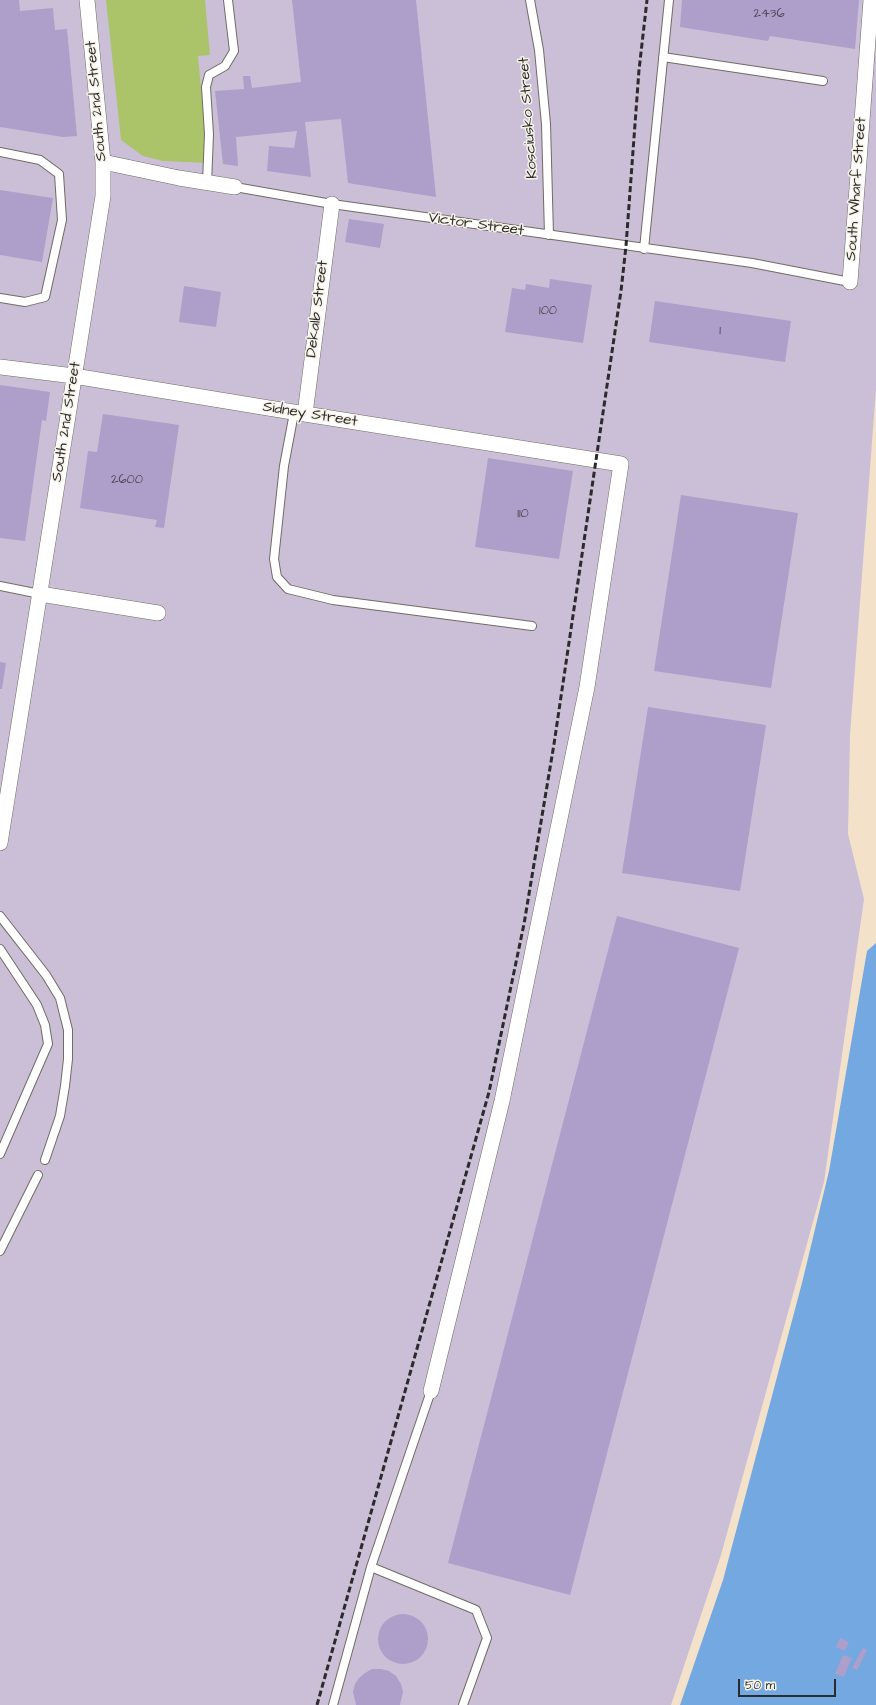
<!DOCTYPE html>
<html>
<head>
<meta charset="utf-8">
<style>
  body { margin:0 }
  #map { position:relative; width:876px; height:1705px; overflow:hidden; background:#f3e2c9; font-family:"Architects Daughter",sans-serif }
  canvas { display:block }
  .scale { position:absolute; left:738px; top:1679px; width:98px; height:18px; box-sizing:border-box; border:2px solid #2b2b2b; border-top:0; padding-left:5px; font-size:12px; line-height:14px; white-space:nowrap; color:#2b2b2b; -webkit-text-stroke:3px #f7f3e8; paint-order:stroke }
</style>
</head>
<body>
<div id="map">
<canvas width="876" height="1705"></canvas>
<div class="scale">50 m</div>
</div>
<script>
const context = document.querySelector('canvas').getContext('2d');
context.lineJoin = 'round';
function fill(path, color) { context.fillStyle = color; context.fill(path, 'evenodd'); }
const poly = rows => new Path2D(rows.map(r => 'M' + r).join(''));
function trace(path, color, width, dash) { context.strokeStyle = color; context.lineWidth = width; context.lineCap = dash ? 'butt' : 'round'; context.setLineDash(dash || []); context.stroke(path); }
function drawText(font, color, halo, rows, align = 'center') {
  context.font = font + ' "Architects Daughter",sans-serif'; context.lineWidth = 3; context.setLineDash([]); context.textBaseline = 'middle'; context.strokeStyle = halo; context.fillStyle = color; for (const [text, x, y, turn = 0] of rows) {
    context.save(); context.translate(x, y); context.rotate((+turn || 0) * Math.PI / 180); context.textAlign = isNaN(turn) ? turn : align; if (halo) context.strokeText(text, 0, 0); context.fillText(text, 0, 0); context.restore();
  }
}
const industrial = poly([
  [0,0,876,0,876,389,850,735,848,834,864,899,824,1182,721,1555,671,1705,0,1705]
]);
const green = poly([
  [106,0,205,0,210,55,198,56,208,163,163,161,143,156,121,140]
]);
const water = poly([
  [876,943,876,1705,680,1705,723,1580,802,1283,829,1171,867,951]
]);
const building = poly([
  [0,0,19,0,20,11,53,8,55,30,67,29,77,136,63,137,0,127],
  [292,0,416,0,436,197,348,183,341,119,305,122,311,177,267,171,269,146,294,148,297,131,236,137,238,166,223,164,215,91,244,89,243,76,250,76,252,88,301,82],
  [682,0,859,0,855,49,770,36,768,41,680,27],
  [0,190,53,198,42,262,0,255],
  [349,219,384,224,380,248,345,242],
  [550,279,592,285,583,343,505,332,512,288,525,290,526,284,549,288],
  [184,286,221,292,216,327,179,322],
  [655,301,791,321,785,362,649,342],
  [0,385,50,392,46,421,42,420,25,541,0,538],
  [103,414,179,425,164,528,155,527,157,520,80,508,88,451,97,452],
  [488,458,573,471,559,559,475,547],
  [681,495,798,513,771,688,654,671],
  [0,662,6,663,2,689,0,689],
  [648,707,766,725,740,891,622,873],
  [617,916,739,948,570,1595,448,1563],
  '378 1639a25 25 0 1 1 50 0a25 25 0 1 1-50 0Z',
  [840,1638,849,1642,845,1651,836,1647],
  [863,1648,867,1650,857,1670,852,1668],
  [843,1655,852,1658,844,1677,835,1674],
  [372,1669,381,1669,389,1671,396,1676,401,1684,403,1692,400,1705,356,1705,353,1692,355,1684,359,1678,365,1673]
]);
const lane = poly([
  [530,0,539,50,546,124,549,235],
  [663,57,823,81],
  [0,152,40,160,59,174,62,220,45,297,25,302,0,298],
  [207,183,209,134,206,87,209,75,225,66,234,51,228,0],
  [235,187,332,204,752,263,850,282],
  [644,249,669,0],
  [294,413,284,466,274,559,277,577,288,589,333,600,532,626],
  [0,586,40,594],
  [0,916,46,975,60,998,68,1030,68,1059,65,1086,60,1116,45,1160],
  [0,949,37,1005,45,1025,48,1044,0,1154],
  [0,1251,38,1175],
  [431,1391,371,1567,476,1610,487,1638,463,1705],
  [333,1705,371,1567]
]);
const street = poly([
  [103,162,179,178,235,187],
  [850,282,871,0],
  [0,367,74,376,305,414,621,464,587,687,502,1101,431,1391],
  [305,414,332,204],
  [40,594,158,613],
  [0,843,103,196,103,162,87,0]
]);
const rail = poly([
  [317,1705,489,1092,524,924,554,744,621,291,626,246,639,70,647,0]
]);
const numberNames = [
  ["2436",769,14],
  ["100",548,311],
  ["1",720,331],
  ["2600",127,480],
  ["110",523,514]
];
const streetNames = [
  ["South 2nd Street",97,101,-95],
  ["Kosciusko Street",529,118,-94],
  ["South Wharf Street",857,189,-86],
  ["Victor Street",476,225,8],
  ["Dekalb Street",318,309,-83],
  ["Sidney Street",310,415,9],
  ["South 2nd Street",67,422,-81]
];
fill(industrial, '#cabfd7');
fill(green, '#abc469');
fill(water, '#74a8e1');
fill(building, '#ae9eca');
trace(lane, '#716b62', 10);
trace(street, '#716b62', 16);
trace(lane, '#fff', 8);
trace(street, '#fff', 15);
trace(rail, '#2b2b2b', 3, [6, 3]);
drawText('13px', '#4c4853', null, numberNames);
drawText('15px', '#2b2b2b', '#f7f3e8', streetNames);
</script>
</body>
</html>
